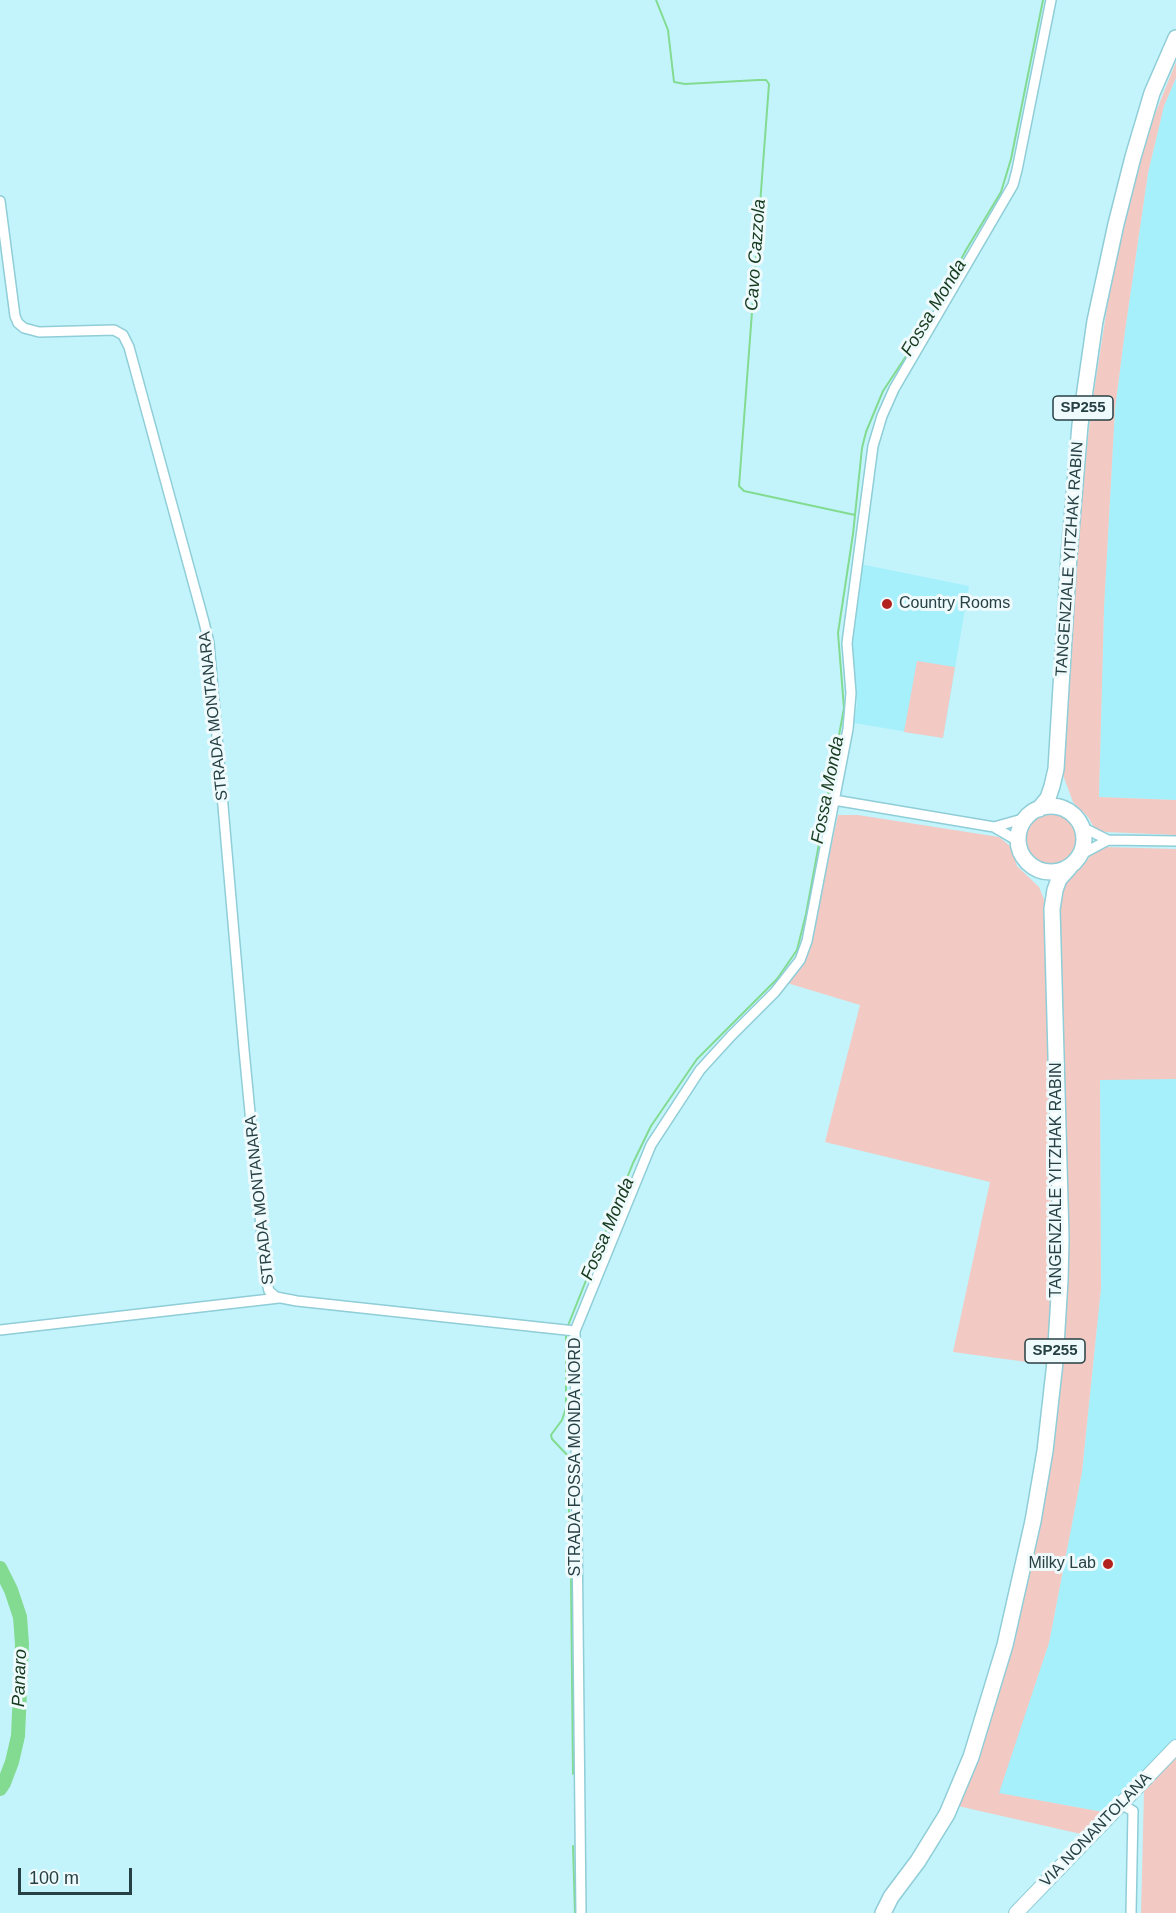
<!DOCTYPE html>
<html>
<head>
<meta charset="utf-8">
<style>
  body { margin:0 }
  #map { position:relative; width:1176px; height:1913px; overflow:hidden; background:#c3f4fc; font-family:Helvetica,sans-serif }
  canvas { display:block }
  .scale { position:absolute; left:18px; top:1868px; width:114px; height:27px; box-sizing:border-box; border:3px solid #274044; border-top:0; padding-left:8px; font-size:18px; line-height:21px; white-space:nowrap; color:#274044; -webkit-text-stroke:4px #eefafc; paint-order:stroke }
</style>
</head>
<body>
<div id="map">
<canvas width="1176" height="1913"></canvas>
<div class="scale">100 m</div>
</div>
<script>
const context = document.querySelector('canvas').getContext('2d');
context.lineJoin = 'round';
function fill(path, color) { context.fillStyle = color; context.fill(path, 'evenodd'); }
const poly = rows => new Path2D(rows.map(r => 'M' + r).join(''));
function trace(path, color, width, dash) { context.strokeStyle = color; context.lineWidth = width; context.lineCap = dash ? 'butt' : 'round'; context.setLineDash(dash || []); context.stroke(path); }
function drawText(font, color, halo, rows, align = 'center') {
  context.font = font + ' Helvetica,sans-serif'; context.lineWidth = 6; context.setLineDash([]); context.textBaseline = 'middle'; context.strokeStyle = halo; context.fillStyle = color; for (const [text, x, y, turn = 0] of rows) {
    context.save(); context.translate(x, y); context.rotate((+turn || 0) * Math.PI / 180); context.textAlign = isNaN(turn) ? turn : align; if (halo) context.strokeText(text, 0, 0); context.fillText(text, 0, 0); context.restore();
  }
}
const built = poly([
  [1176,78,1176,800,1099,797,1104,608,1115,409,1125,331,1148,173,1164,106],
  [860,564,969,586,943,738,854,723,857,704,851,659,851,637],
  [1100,1079,1176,1079,1176,1757,1119,1815,998,1793,1049,1643,1082,1472,1101,1288]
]);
const green = poly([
  [1176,62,1176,78,1164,106,1148,173,1125,331,1115,409,1104,608,1099,797,1176,800,1176,835,1106,832,1096,831,1088,817,1073,802,1063,775,1079,520,1091,410,1111,282,1145,139],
  [917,661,955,667,943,738,904,732],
  '1024 839a27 27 0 1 1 54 0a27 27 0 1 1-54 0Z',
  [838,815,858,815,999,837,1010,846,1017,866,1039,887,1043,897,1048,910,1054,1252,1049,1365,953,1352,990,1182,825,1142,860,1005,787,983,810,945],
  [1106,847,1176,849,1176,1079,1100,1080,1101,1288,1082,1472,1049,1643,999,1793,1103,1812,1081,1834,958,1806,990,1721,1027,1585,1045,1492,1067,1281,1060,895,1066,879,1082,867,1095,849],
  [1176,1757,1176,1913,1141,1913,1144,1791]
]);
const stream = poly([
  [656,0,668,30,674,82,685,84,758,80,766,80,769,84,739,486,744,491,855,515],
  [567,1328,633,1163,651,1126,697,1059,777,979,797,950,806,914,844,708,838,633,853,534,862,448,866,432,883,391,924,329,966,250,1001,192,1011,159,1043,0],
  [566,1334,566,1408,562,1420,551,1435,552,1439,569,1457,569,1542],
  [571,1579,573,1774],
  [573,1846,575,1913]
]);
const river = poly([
  [0,1568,11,1590,20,1617,22,1644,18,1736,12,1762,4,1783,0,1789]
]);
const minor = poly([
  [0,201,15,316,18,323,24,328,39,332,114,330,123,335,129,347,204,622,209,643,244,1050,266,1279,269,1291,276,1297,297,1301,575,1331],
  [834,800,994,827,1018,841],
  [994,827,1026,818],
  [1082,827,1108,840,1176,841],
  [1080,855,1108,840],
  [0,1330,279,1298],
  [1121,1804,1133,1811,1131,1913],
  [581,1913,575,1331,651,1145,700,1070,731,1036,775,992,800,960,807,941,848,729,851,693,847,643,873,446,882,416,894,389,1013,185,1017,170,1051,0]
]);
const secondary = poly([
  [1016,1913,1176,1747]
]);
const primary = poly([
  '1018 839a33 33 0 1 1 66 0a33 33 0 1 1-66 0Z',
  [1039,809,1048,798,1052,786,1056,769,1069,555,1080,425,1095,321,1116,224,1133,157,1152,93,1176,38],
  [883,1913,891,1897,918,1861,947,1814,971,1757,1005,1645,1033,1521,1045,1451,1055,1362,1060,1280,1061,1238,1052,909,1055,890,1059,879,1069,868]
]);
const markers = [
  [887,604,6,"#b3231e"],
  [1108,1564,6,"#b3231e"]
];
const shields = [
  [1083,408,60],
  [1055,1351,60]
];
const shieldNames = [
  ["SP255",1083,408],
  ["SP255",1055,1351]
];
const streetNames = [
  ["TANGENZIALE YITZHAK RABIN",1070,559,-86],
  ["STRADA MONTANARA",214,716,-96],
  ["TANGENZIALE YITZHAK RABIN",1057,1180,-90],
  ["STRADA MONTANARA",260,1200,-96],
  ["STRADA FOSSA MONDA NORD",576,1457,-90],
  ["VIA NONANTOLANA",1096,1830,-46]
];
const poiNames = [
  ["Country Rooms",899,604],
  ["Milky Lab",1096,1564,"right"]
];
const waterNames = [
  ["Cavo Cazzola",756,255,-86],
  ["Fossa Monda",934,308,-59],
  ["Fossa Monda",828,790,-79],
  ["Fossa Monda",608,1229,-67],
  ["Panaro",20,1678,-88]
];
fill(built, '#a6f0fb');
fill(green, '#f2c9c3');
trace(stream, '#82db90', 2);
trace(river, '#82db90', 14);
trace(minor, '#8fcdd7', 12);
trace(secondary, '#8fcdd7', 16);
trace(primary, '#8fcdd7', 18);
trace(minor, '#fff', 9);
trace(secondary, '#fff', 14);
trace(primary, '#fff', 15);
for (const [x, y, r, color] of markers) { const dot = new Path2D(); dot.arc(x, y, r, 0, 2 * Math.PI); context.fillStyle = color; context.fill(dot); trace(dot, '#eefafc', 2); }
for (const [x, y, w] of shields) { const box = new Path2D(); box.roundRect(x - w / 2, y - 12, w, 24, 4.5); context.fillStyle = '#eefafc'; context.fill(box); trace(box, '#274044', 1.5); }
drawText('bold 15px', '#274044', null, shieldNames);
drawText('16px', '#274044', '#eefafc', streetNames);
drawText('16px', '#274044', '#eefafc', poiNames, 'left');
drawText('italic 18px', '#163a1d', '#eefafc', waterNames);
</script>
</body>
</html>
